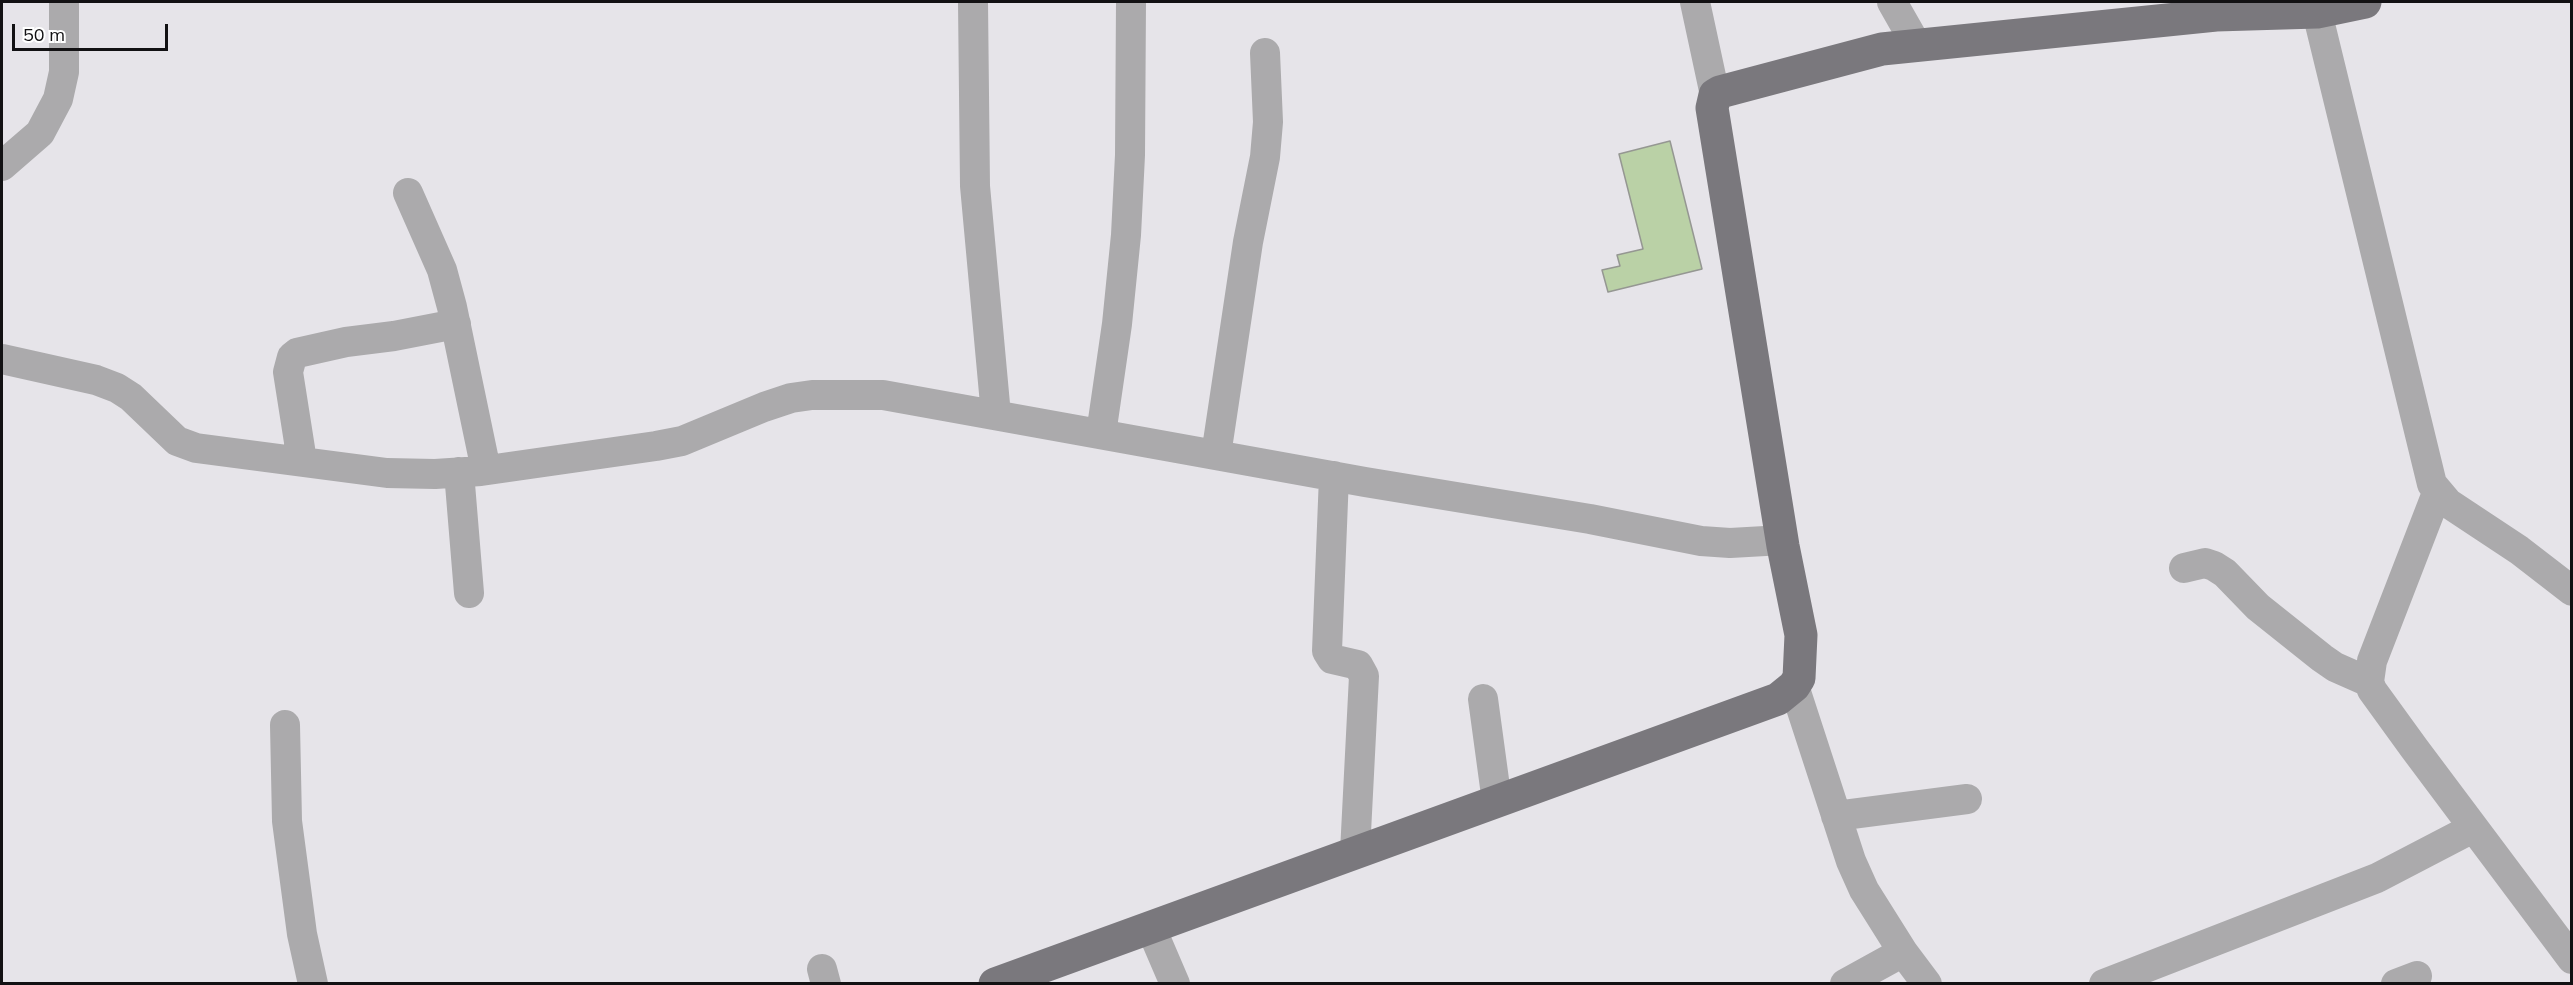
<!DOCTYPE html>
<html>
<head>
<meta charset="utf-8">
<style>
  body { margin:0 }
  #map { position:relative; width:2573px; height:985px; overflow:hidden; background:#e6e4e9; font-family:Mulish,sans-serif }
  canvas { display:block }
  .frame { position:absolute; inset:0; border:3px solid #121113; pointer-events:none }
  .scale { position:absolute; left:12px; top:24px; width:156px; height:27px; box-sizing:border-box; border:3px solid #121113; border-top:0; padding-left:8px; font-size:18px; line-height:21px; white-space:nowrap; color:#121113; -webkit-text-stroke:4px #fff; paint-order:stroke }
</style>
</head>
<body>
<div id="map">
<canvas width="2573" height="985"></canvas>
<div class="frame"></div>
<div class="scale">50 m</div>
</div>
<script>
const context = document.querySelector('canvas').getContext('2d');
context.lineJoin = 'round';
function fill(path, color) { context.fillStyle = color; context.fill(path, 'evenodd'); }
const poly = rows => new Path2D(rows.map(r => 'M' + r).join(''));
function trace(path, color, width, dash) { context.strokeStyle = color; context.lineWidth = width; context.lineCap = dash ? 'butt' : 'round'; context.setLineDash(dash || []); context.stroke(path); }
const building = poly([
  [1670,141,1702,269,1608,292,1602,270,1620,266,1617,255,1643,249,1619,154,1670,141]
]);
const minor = poly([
  [973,2,975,186,996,415],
  [1695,2,1715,95],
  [1892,2,1917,46],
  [2317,12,2432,484,2448,503,2519,550,2572,591],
  [2,166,40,133,58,99,64,72,64,2],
  [408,193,442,270,452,307,486,470],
  [2,359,96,380,117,388,131,397,177,441,196,448,387,473,435,474,481,471,656,446,682,441,764,407,791,398,812,395,883,395,1365,482,1590,519,1701,541,1730,543,1783,540],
  [1101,434,1117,324,1126,235,1130,155,1131,2],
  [1216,455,1248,242,1265,157,1268,122,1265,53],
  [302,461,288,372,292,357,297,353,346,342,394,336,456,324],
  [459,472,469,593],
  [1334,476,1327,651,1332,659,1358,665,1364,676,1355,852],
  [2437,493,2372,661,2369,682,2372,690,2414,748,2572,959],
  [2184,568,2205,563,2214,566,2225,573,2258,607,2322,658,2335,667,2369,682],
  [1794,686,1851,861,1864,890,1903,952,1927,984],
  [1483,699,1497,802],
  [285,725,287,821,302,934,313,984],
  [1836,816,1967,799],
  [1151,928,1175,984],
  [822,969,826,984],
  [1845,984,1903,952],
  [2104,984,2377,878,2473,828],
  [2396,984,2417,976]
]);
const major = poly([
  [995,984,1778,699,1794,686,1799,678,1801,635,1783,546,1712,108,1715,95,1720,92,1882,49,2216,15,2317,12,2365,2]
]);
fill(building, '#bad1a6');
trace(building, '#959792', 1.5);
trace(minor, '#abaaac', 30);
trace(major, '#7a787d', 33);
</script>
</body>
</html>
